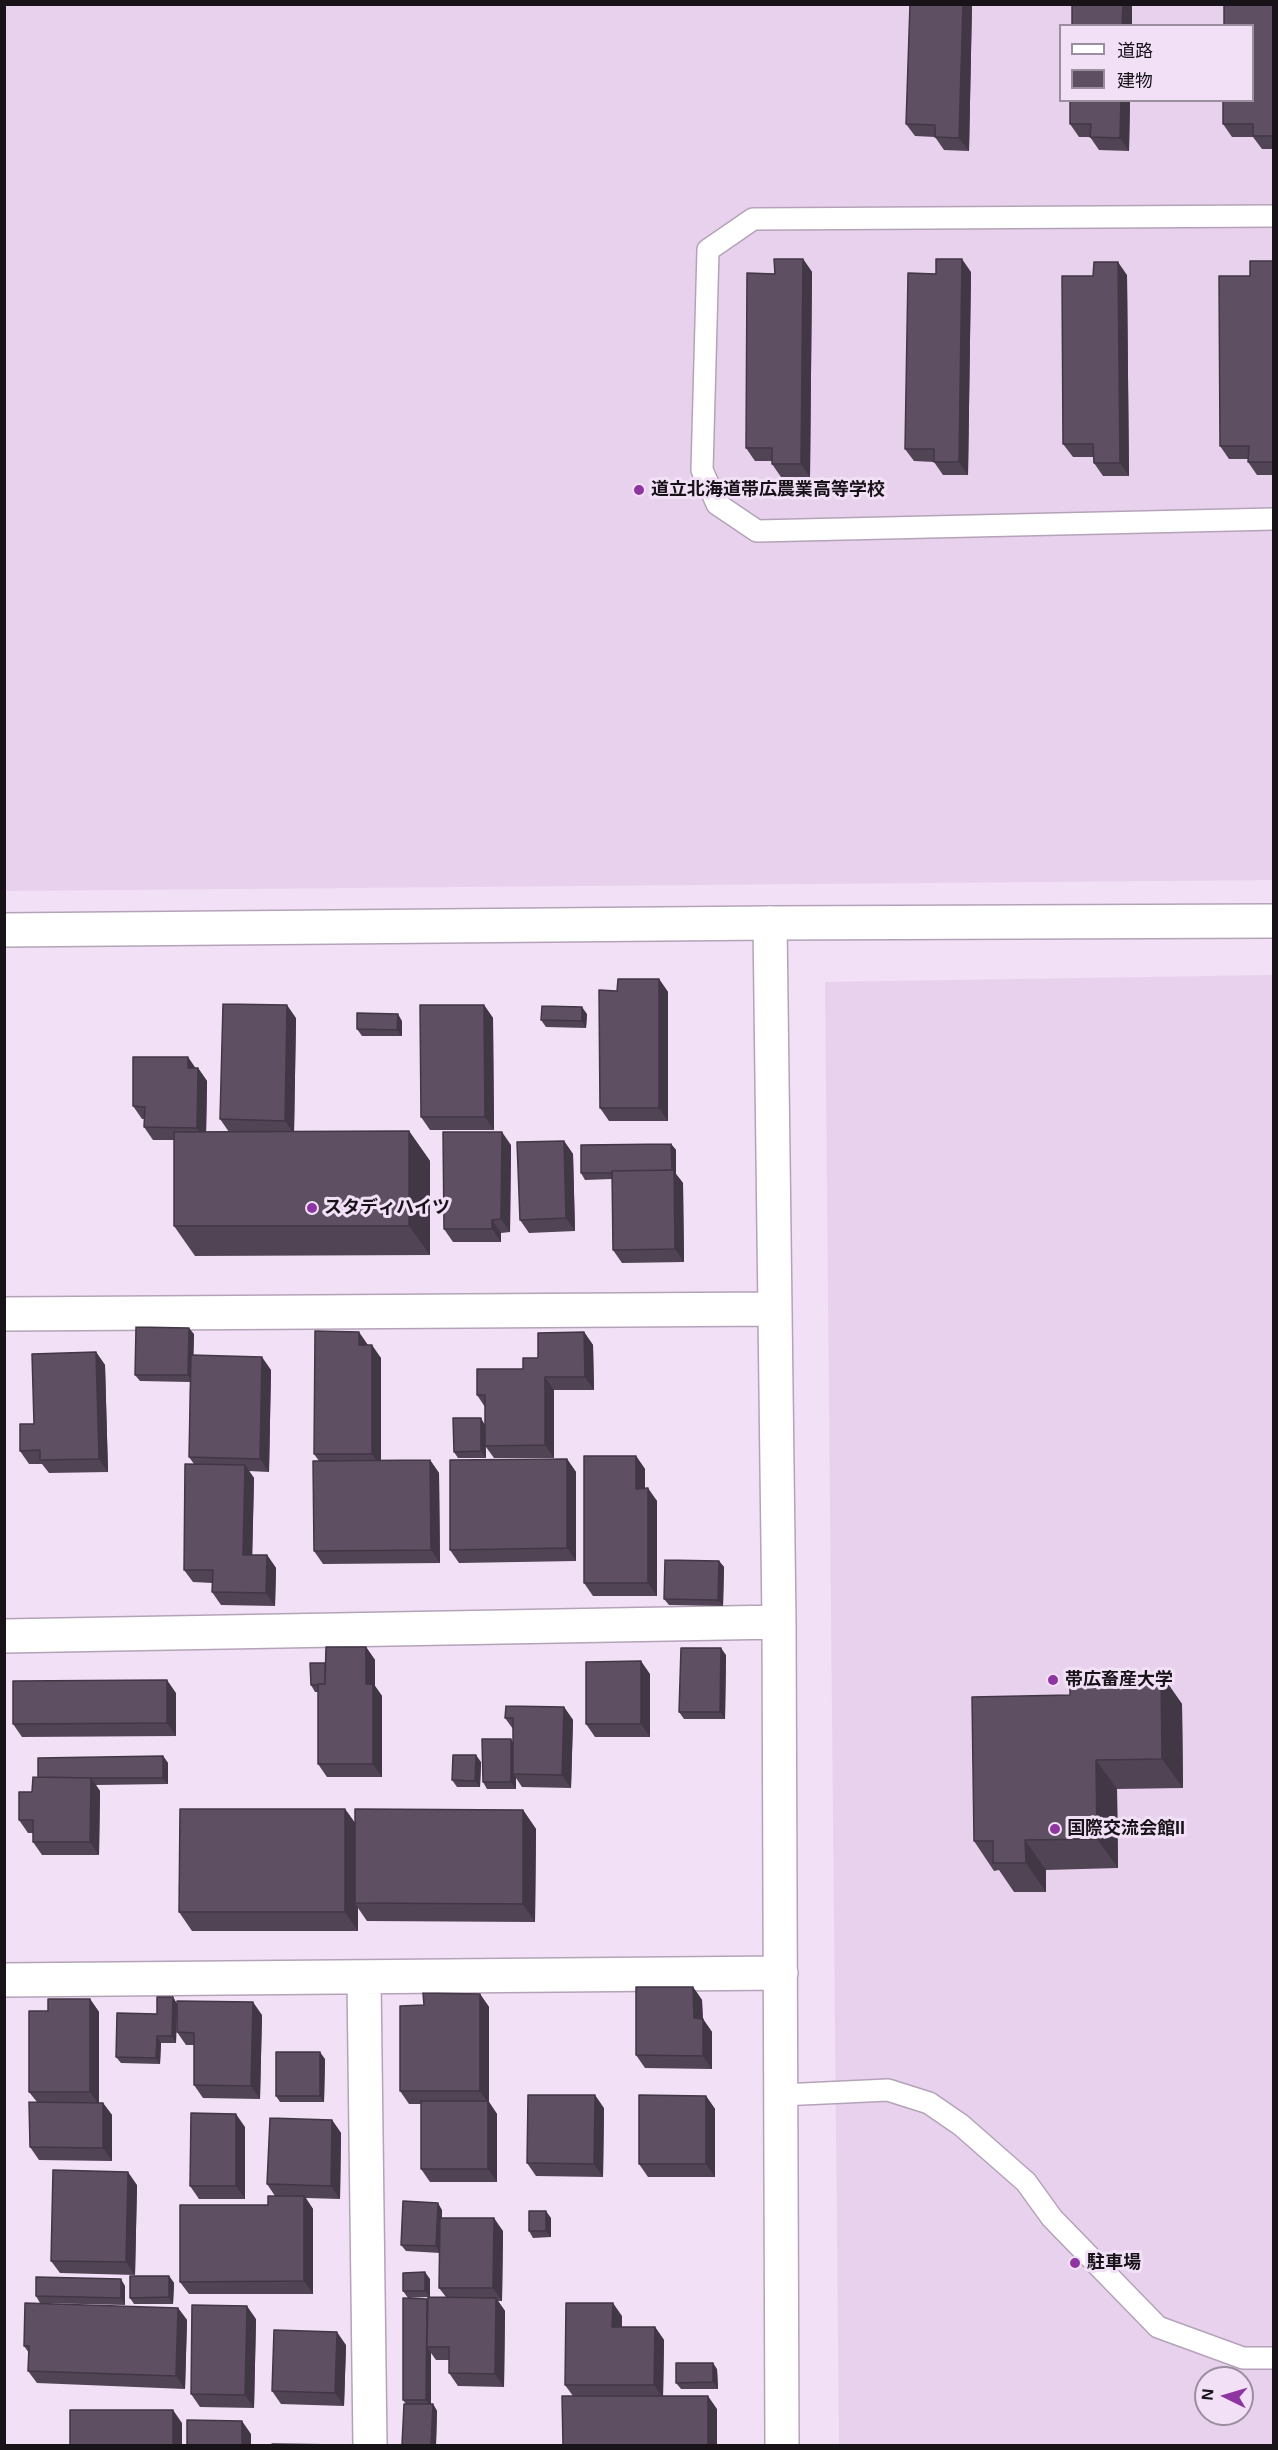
<!DOCTYPE html>
<html>
<head>
<meta charset="utf-8">
<style>
  body { margin:0 }
  #map { position:relative; width:1278px; height:2450px; overflow:hidden; background:#f2e0f6; font-family:Arial,"Noto Sans JP",sans-serif }
  canvas { display:block }
  .frame { position:absolute; inset:0; border:6px solid #181219; pointer-events:none }
  .legend { position:absolute; left:1059px; top:24px; width:195px; height:78px; box-sizing:border-box; background:#f2e0f6; border:2px solid #9b8e9e; margin:0; padding:8px 10px; list-style:none; font-size:18px; color:#181219 }
  .legend li { display:flex; align-items:center; gap:12px; height:30px }
  .legend b { width:30px; border:2px solid #9b8e9e }
  .north { position:absolute; left:1194px; top:2366px; width:60px; height:60px; box-sizing:border-box; background:#f2e0f6; border:2px solid #9b8e9e; border-radius:50%; rotate:275deg; font-size:16px; font-weight:700; line-height:24px; text-align:center; color:#181219 }
  .north::after { content:''; display:block; margin:auto; width:21px; height:27px; background:#8e35a1; clip-path:polygon(50% 0,100% 100%,50% 72%,0 100%) }
</style>
</head>
<body>
<div id="map">
<canvas width="1278" height="2450"></canvas>
<div class="frame"></div>
<ul class="legend">
<li><b style="height:8px;background:#fff"></b>道路</li>
<li><b style="height:16px;background:#5e4f62"></b>建物</li>
</ul>
<div class="north">N</div>
</div>
<script>
const context = document.querySelector('canvas').getContext('2d');
context.lineJoin = 'round';
function fill(path, color) { context.fillStyle = color; context.fill(path, 'evenodd'); }
const poly = rows => new Path2D(rows.map(r => 'M' + r).join(''));
function trace(path, color, width, dash) { context.strokeStyle = color; context.lineWidth = width; context.lineCap = dash ? 'butt' : 'round'; context.setLineDash(dash || []); context.stroke(path); }
function drawText(font, color, halo, rows, align = 'center') {
  context.font = font + ' Arial,"Noto Sans JP",sans-serif'; context.lineWidth = 6; context.setLineDash([]); context.textBaseline = 'middle'; context.strokeStyle = halo; context.fillStyle = color; for (const [text, x, y, turn = 0] of rows) {
    context.save(); context.translate(x, y); context.rotate((+turn || 0) * Math.PI / 180); context.textAlign = isNaN(turn) ? turn : align; if (halo) context.strokeText(text, 0, 0); context.fillText(text, 0, 0); context.restore();
  }
}
const built = poly([
  [4,5,1273,5,1273,880,5,891],
  [1060,26,1252,26,1252,100,1060,100],
  [1273,975,1273,2445,839,2445,825,982],
  [1206,2378,1242,2378,1242,2414,1206,2414]
]);
const service = poly([
  [1274,216,753,219,708,250,702,470,717,504,757,531,1274,519],
  [781,2095,888,2090,929,2103,961,2125,1026,2182,1052,2218,1158,2327,1243,2358,1274,2358]
]);
const minor = poly([
  [770,923,779,1622,782,2446],
  [4,1314,775,1309],
  [4,1636,779,1622],
  [364,1979,370,2446],
  [4,1980,781,1973]
]);
const tertiary = poly([
  [4,930,770,923,1274,921]
]);
const wall = poly([
  [910,4,972,4,969,151,944,150,935,137,915,136,906,124],
  [1274,4,1274,149,1262,149,1253,137,1232,137,1223,124],
  [1130,100,1129,151,1099,150,1090,137,1079,137,1070,124],
  [803,259,812,272,810,477,781,477,772,464,772,461,755,461,746,448,775,274],
  [1274,261,1274,475,1257,475,1248,462,1248,459,1229,459,1220,446,1250,276],
  [971,272,968,475,943,475,934,462,914,461,905,449,936,274],
  [1127,275,1129,476,1103,476,1094,463,1094,457,1073,457,1063,444],
  [659,979,668,992,668,1121,609,1121,600,1108,617,991],
  [484,1005,493,1018,494,1130,430,1130,421,1117],
  [587,1014,586,1028,546,1027,541,1020],
  [296,1018,294,1132,409,1131,430,1161,430,1255,195,1256,174,1226,174,1140,153,1140,144,1127,145,1119,142,1119,133,1106,196,1068,198,1068,207,1081,206,1132,229,1132,220,1119],
  [402,1021,402,1036,362,1036,357,1029],
  [564,1141,573,1154,575,1231,529,1233,520,1220],
  [671,1144,676,1150,676,1174,683,1183,684,1262,622,1263,613,1250,612,1179,585,1180,581,1173],
  [511,1145,510,1232,501,1233,501,1242,453,1242,444,1229],
  [584,1332,593,1345,594,1390,554,1390,554,1458,494,1458,486,1447,486,1458,458,1458,454,1452,485,1424,485,1407,477,1395,523,1369,538,1358],
  [194,1334,193,1355,271,1370,269,1472,249,1471,254,1478,252,1555,267,1555,276,1568,275,1606,221,1605,212,1592,213,1583,193,1582,184,1570,194,1464,189,1457,190,1382,140,1381,135,1375],
  [368,1345,381,1358,381,1460,430,1460,439,1473,440,1563,323,1564,314,1551,319,1461,314,1454],
  [96,1352,105,1365,108,1472,49,1473,42,1464,29,1464,20,1451,34,1424],
  [636,1456,645,1469,645,1489,657,1501,657,1596,593,1596,584,1583],
  [567,1459,576,1472,576,1561,459,1563,450,1550],
  [719,1561,724,1567,723,1606,669,1605,664,1599],
  [366,1647,375,1660,375,1686,382,1696,382,1777,327,1777,318,1764,318,1692,315,1692,311,1685],
  [726,1655,725,1719,684,1719,679,1712],
  [650,1674,650,1737,595,1737,586,1724],
  [1161,1674,1182,1704,1183,1788,1117,1789,1118,1868,1046,1870,1046,1892,1014,1892,999,1870,994,1871,974,1841,1070,1695],
  [176,1693,176,1736,22,1737,13,1724],
  [564,1707,573,1720,571,1788,522,1787,516,1778,516,1789,487,1789,483,1782,513,1742,513,1729,505,1718],
  [163,1756,168,1763,168,1784,96,1785,100,1791,99,1855,42,1855,33,1842,33,1833,28,1833,19,1820,32,1792],
  [481,1762,480,1787,457,1787,452,1780],
  [345,1809,355,1823,523,1810,536,1829,535,1922,367,1921,358,1908,358,1931,192,1931,179,1912],
  [693,1987,702,2000,703,2019,712,2032,712,2069,645,2068,636,2055],
  [480,1994,489,2007,489,2102,497,2114,497,2182,430,2182,421,2169,421,2104,409,2104,400,2091,424,2005],
  [173,1997,177,2004,262,2015,260,2099,203,2098,194,2085,194,2045,186,2045,177,2032,177,2006,176,2043,161,2043,160,2064,121,2063,116,2057],
  [90,1999,99,2012,99,2103,103,2103,112,2115,112,2161,39,2160,30,2147,37,2102,29,2092,48,2011],
  [325,2059,324,2102,280,2102,276,2096],
  [706,2096,715,2109,715,2177,648,2177,639,2164],
  [604,2108,603,2177,536,2176,527,2163],
  [332,2120,341,2133,340,2199,306,2198,313,2209,313,2294,189,2294,180,2282,268,2205,275,2196,267,2184],
  [245,2127,245,2199,199,2199,190,2186],
  [137,2185,135,2275,60,2273,51,2261],
  [442,2210,442,2218,503,2231,502,2301,498,2301,505,2311,504,2387,458,2386,449,2373,449,2360,436,2360,431,2353,431,2404,433,2404,437,2411,436,2445,402,2445,406,2404,403,2400,428,2297,408,2298,403,2291,430,2279,430,2297,446,2297,439,2288,440,2253,406,2251,401,2245],
  [551,2218,551,2237,533,2238,529,2231],
  [169,2276,174,2283,173,2304,134,2304,130,2298],
  [125,2286,125,2305,40,2303,36,2296],
  [178,2308,187,2320,185,2389,37,2383,28,2371,29,2353,24,2346],
  [622,2316,622,2327,655,2327,664,2340,663,2396,717,2409,573,2396,565,2385],
  [256,2319,254,2408,200,2407,191,2394],
  [346,2345,344,2406,281,2404,272,2391],
  [717,2369,718,2389,681,2389,676,2383]
]);
const shadedWall = poly([
  [963,4,972,4,969,151,959,138],
  [1123,4,1132,4,1132,26,1122,26],
  [1121,100,1130,100,1129,151,1120,138],
  [803,259,812,272,810,477,801,464],
  [962,259,971,272,968,475,959,462],
  [1118,262,1127,275,1129,476,1120,463],
  [659,979,668,992,668,1121,659,1108],
  [287,1005,296,1018,294,1134,285,1121],
  [484,1005,493,1018,494,1130,485,1117],
  [582,1007,587,1014,586,1028,582,1021],
  [398,1014,402,1021,402,1036,397,1030],
  [188,1057,197,1070,188,1068],
  [198,1068,207,1081,206,1140,197,1128],
  [409,1131,430,1161,430,1255,409,1226],
  [502,1132,511,1145,510,1232,501,1219],
  [564,1141,573,1154,575,1231,566,1218],
  [671,1144,676,1150,676,1174,683,1183,684,1262,675,1249],
  [492,1220,501,1233,501,1242,492,1229],
  [189,1328,194,1334,193,1382,188,1375],
  [359,1332,368,1345,359,1345],
  [584,1332,593,1345,594,1390,585,1377],
  [372,1345,381,1358,381,1467,372,1454],
  [96,1352,105,1365,108,1472,99,1459],
  [262,1357,271,1370,269,1472,260,1459],
  [545,1377,554,1390,554,1458,545,1445],
  [481,1418,485,1425,486,1458,481,1451],
  [636,1456,645,1469,645,1502,636,1489],
  [567,1459,576,1472,576,1561,567,1548],
  [430,1460,439,1473,440,1563,431,1550],
  [245,1465,254,1478,252,1568,243,1555],
  [648,1488,657,1501,657,1596,648,1583],
  [267,1555,276,1568,275,1606,266,1593],
  [719,1561,724,1567,723,1606,718,1600],
  [366,1647,375,1660,375,1686,382,1696,382,1777,373,1764,366,1684],
  [721,1648,726,1655,725,1719,720,1712],
  [641,1661,650,1674,650,1737,641,1724],
  [1161,1674,1182,1704,1183,1788,1162,1759],
  [167,1680,176,1693,176,1736,167,1723],
  [564,1707,573,1720,571,1788,562,1775],
  [511,1739,515,1745,513,1774,516,1778,516,1789,511,1782],
  [476,1755,481,1762,480,1787,475,1781],
  [163,1756,168,1763,168,1784,163,1778],
  [1096,1760,1117,1789,1118,1868,1097,1839],
  [91,1778,100,1791,99,1855,90,1842],
  [345,1809,358,1827,355,1903,358,1908,358,1931,345,1912],
  [523,1810,536,1829,535,1922,523,1904],
  [1025,1840,1046,1870,1046,1892,1026,1863],
  [693,1987,702,2000,703,2031,694,2018],
  [480,1994,489,2007,489,2102,497,2114,497,2182,488,2169,488,2103,480,2091],
  [173,1997,177,2004,176,2043,172,2036],
  [90,1999,99,2012,99,2105,90,2092],
  [253,2002,262,2015,260,2099,251,2086],
  [703,2019,712,2032,712,2069,703,2056],
  [157,2036,161,2043,160,2064,156,2058],
  [320,2052,325,2059,324,2102,320,2096],
  [595,2095,604,2108,603,2177,594,2164],
  [706,2096,715,2109,715,2177,706,2164],
  [103,2103,112,2115,112,2161,103,2148],
  [236,2114,245,2127,245,2199,236,2186],
  [332,2120,341,2133,340,2199,331,2186],
  [128,2172,137,2185,135,2275,126,2262],
  [304,2196,313,2209,313,2294,304,2281],
  [438,2203,442,2210,440,2253,436,2246],
  [546,2211,551,2218,551,2237,546,2231],
  [494,2218,503,2231,502,2301,493,2288],
  [425,2272,430,2279,430,2297,425,2291],
  [169,2276,174,2283,173,2304,169,2297],
  [121,2279,125,2286,125,2305,121,2298],
  [496,2298,505,2311,504,2387,495,2374],
  [427,2299,432,2305,427,2347,431,2353,431,2407,426,2400],
  [613,2303,622,2316,621,2340,612,2327],
  [247,2306,256,2319,254,2408,245,2395],
  [178,2308,187,2320,185,2389,176,2376],
  [655,2327,664,2340,663,2398,654,2385],
  [337,2332,346,2345,344,2406,335,2393],
  [713,2363,717,2369,718,2389,713,2382],
  [708,2396,717,2409,717,2445,708,2445],
  [433,2404,437,2411,436,2445,431,2445],
  [173,2410,182,2423,182,2445,173,2445],
  [242,2421,251,2434,251,2445,242,2445]
]);
const building = poly([
  [910,4,963,4,959,138,935,137,935,125,906,124,910,4],
  [1072,4,1123,4,1122,26,1072,26,1072,4],
  [1224,4,1274,4,1274,136,1253,136,1253,124,1223,124,1223,100,1252,100,1252,26,1224,26,1224,4],
  [1070,100,1121,100,1120,138,1090,137,1091,124,1070,124,1070,100],
  [774,259,803,259,801,464,772,464,772,448,746,448,747,273,775,274,774,259],
  [936,259,962,259,959,462,934,462,934,449,905,449,908,273,936,274,936,259],
  [1250,261,1274,261,1274,462,1248,462,1249,446,1220,446,1219,276,1250,276,1250,261],
  [1094,262,1118,262,1120,463,1094,463,1093,444,1063,444,1062,276,1093,276,1094,262],
  [618,979,659,979,659,1108,600,1108,599,990,617,991,618,979],
  [223,1004,287,1005,285,1121,220,1119,223,1004],
  [420,1005,484,1005,485,1117,421,1117,420,1005],
  [542,1006,582,1007,582,1021,541,1020,542,1006],
  [357,1013,398,1014,397,1030,357,1029,357,1013],
  [133,1057,188,1057,188,1068,198,1068,197,1128,144,1127,145,1107,133,1106,133,1057],
  [409,1131,409,1226,174,1226,174,1132,409,1131],
  [443,1132,502,1132,501,1219,492,1220,492,1229,444,1229,443,1132],
  [564,1141,566,1218,520,1220,517,1142,564,1141],
  [671,1144,672,1170,612,1171,612,1173,581,1173,581,1145,671,1144],
  [674,1170,675,1249,613,1250,612,1171,674,1170],
  [136,1327,189,1328,188,1375,135,1375,136,1327],
  [315,1331,359,1332,359,1345,372,1345,372,1454,314,1454,315,1331],
  [584,1332,585,1377,545,1377,545,1445,485,1446,485,1395,477,1395,477,1369,523,1369,523,1358,538,1358,538,1333,584,1332],
  [96,1352,99,1459,40,1460,40,1450,20,1451,20,1424,34,1424,32,1354,96,1352],
  [191,1355,262,1357,260,1459,189,1457,191,1355],
  [453,1418,481,1418,481,1451,454,1452,453,1418],
  [584,1456,636,1456,636,1489,648,1488,648,1583,584,1583,584,1456],
  [567,1459,567,1548,450,1550,450,1460,567,1459],
  [430,1460,431,1550,314,1551,313,1461,430,1460],
  [185,1464,245,1465,243,1555,267,1555,266,1593,212,1592,213,1570,184,1570,185,1464],
  [665,1560,719,1561,718,1600,664,1599,665,1560],
  [326,1647,366,1647,366,1684,373,1684,373,1764,318,1764,318,1684,325,1684,326,1647],
  [681,1648,721,1648,720,1712,679,1712,681,1648],
  [641,1661,641,1724,586,1724,586,1662,641,1661],
  [310,1663,325,1663,325,1684,318,1684,318,1685,311,1685,310,1663],
  [1161,1674,1162,1759,1096,1760,1097,1839,1025,1840,1026,1863,993,1863,993,1841,974,1841,972,1697,1070,1695,1070,1676,1161,1674],
  [167,1680,167,1723,13,1724,13,1681,167,1680],
  [506,1706,564,1707,562,1775,513,1774,513,1718,505,1718,506,1706],
  [482,1739,511,1739,511,1782,483,1782,482,1739],
  [453,1755,476,1755,475,1781,452,1780,453,1755],
  [163,1756,163,1778,91,1778,38,1777,38,1758,163,1756],
  [33,1777,91,1778,90,1842,33,1842,33,1820,19,1820,19,1792,32,1792,33,1777],
  [180,1809,345,1809,345,1912,179,1912,180,1809],
  [355,1809,523,1810,523,1904,355,1903,355,1809],
  [636,1987,693,1987,694,2018,703,2019,703,2056,636,2055,636,1987],
  [423,1993,480,1994,480,2091,400,2091,400,2006,424,2005,423,1993],
  [157,1997,173,1997,172,2036,157,2036,156,2058,116,2057,117,2013,157,2014,157,1997],
  [48,1999,90,1999,90,2092,29,2092,29,2011,48,2011,48,1999],
  [177,2001,253,2002,251,2086,194,2085,194,2033,177,2032,177,2001],
  [276,2052,320,2052,320,2096,276,2096,276,2052],
  [528,2095,595,2095,594,2164,527,2163,528,2095],
  [639,2095,706,2096,706,2164,639,2164,639,2095],
  [421,2101,488,2101,488,2169,421,2169,421,2101],
  [29,2102,103,2103,103,2148,30,2147,29,2102],
  [191,2113,236,2114,236,2186,190,2186,191,2113],
  [270,2118,332,2120,331,2186,267,2184,270,2118],
  [53,2170,128,2172,126,2262,51,2261,53,2170],
  [268,2196,304,2196,304,2281,180,2282,180,2205,268,2205,268,2196],
  [403,2201,438,2203,436,2246,401,2245,403,2201],
  [529,2211,546,2211,546,2231,529,2231,529,2211],
  [440,2218,494,2218,493,2288,439,2288,440,2218],
  [425,2272,425,2291,403,2291,403,2273,425,2272],
  [130,2276,169,2276,169,2297,130,2298,130,2276],
  [36,2277,121,2279,121,2298,36,2296,36,2277],
  [428,2297,496,2298,495,2374,449,2373,449,2347,427,2347,428,2297],
  [403,2298,427,2299,426,2400,403,2400,403,2298],
  [25,2303,178,2308,176,2376,28,2371,29,2346,24,2346,25,2303],
  [566,2303,613,2303,612,2327,655,2327,654,2385,565,2385,566,2303],
  [192,2305,247,2306,245,2395,191,2394,192,2305],
  [274,2330,337,2332,335,2393,272,2391,274,2330],
  [676,2363,713,2363,713,2382,676,2383,676,2363],
  [562,2396,708,2396,708,2445,563,2445,562,2396],
  [404,2404,433,2404,431,2445,402,2445,404,2404],
  [70,2410,173,2410,173,2445,70,2445,70,2410],
  [187,2420,242,2421,242,2445,187,2445,187,2420],
  [272,2444,340,2445,272,2445,272,2444]
]);
const markers = [
  [639,490,6,"#8e35a1"],
  [312,1208,6,"#8e35a1"],
  [1053,1680,6,"#8e35a1"],
  [1055,1829,6,"#8e35a1"],
  [1075,2263,6,"#8e35a1"]
];
const poiNames = [
  ["道立北海道帯広農業高等学校",651,490],
  ["スタディハイツ",324,1208],
  ["帯広畜産大学",1065,1680],
  ["国際交流会館II",1067,1829],
  ["駐車場",1087,2263]
];
fill(built, '#e8d1ed');
trace(service, '#b4a3b8', 24);
trace(minor, '#b4a3b8', 36);
trace(tertiary, '#b4a3b8', 36);
trace(service, '#fff', 21);
trace(minor, '#fff', 33);
trace(tertiary, '#fff', 33);
fill(wall, '#514454');
fill(shadedWall, '#423745');
fill(building, '#5e4f62');
trace(building, '#423745', 1.5);
for (const [x, y, r, color] of markers) { const dot = new Path2D(); dot.arc(x, y, r, 0, 2 * Math.PI); context.fillStyle = color; context.fill(dot); trace(dot, '#f2e0f6', 2); }
drawText('bold 18px', '#181219', '#f2e0f6', poiNames, 'left');
</script>
</body>
</html>
